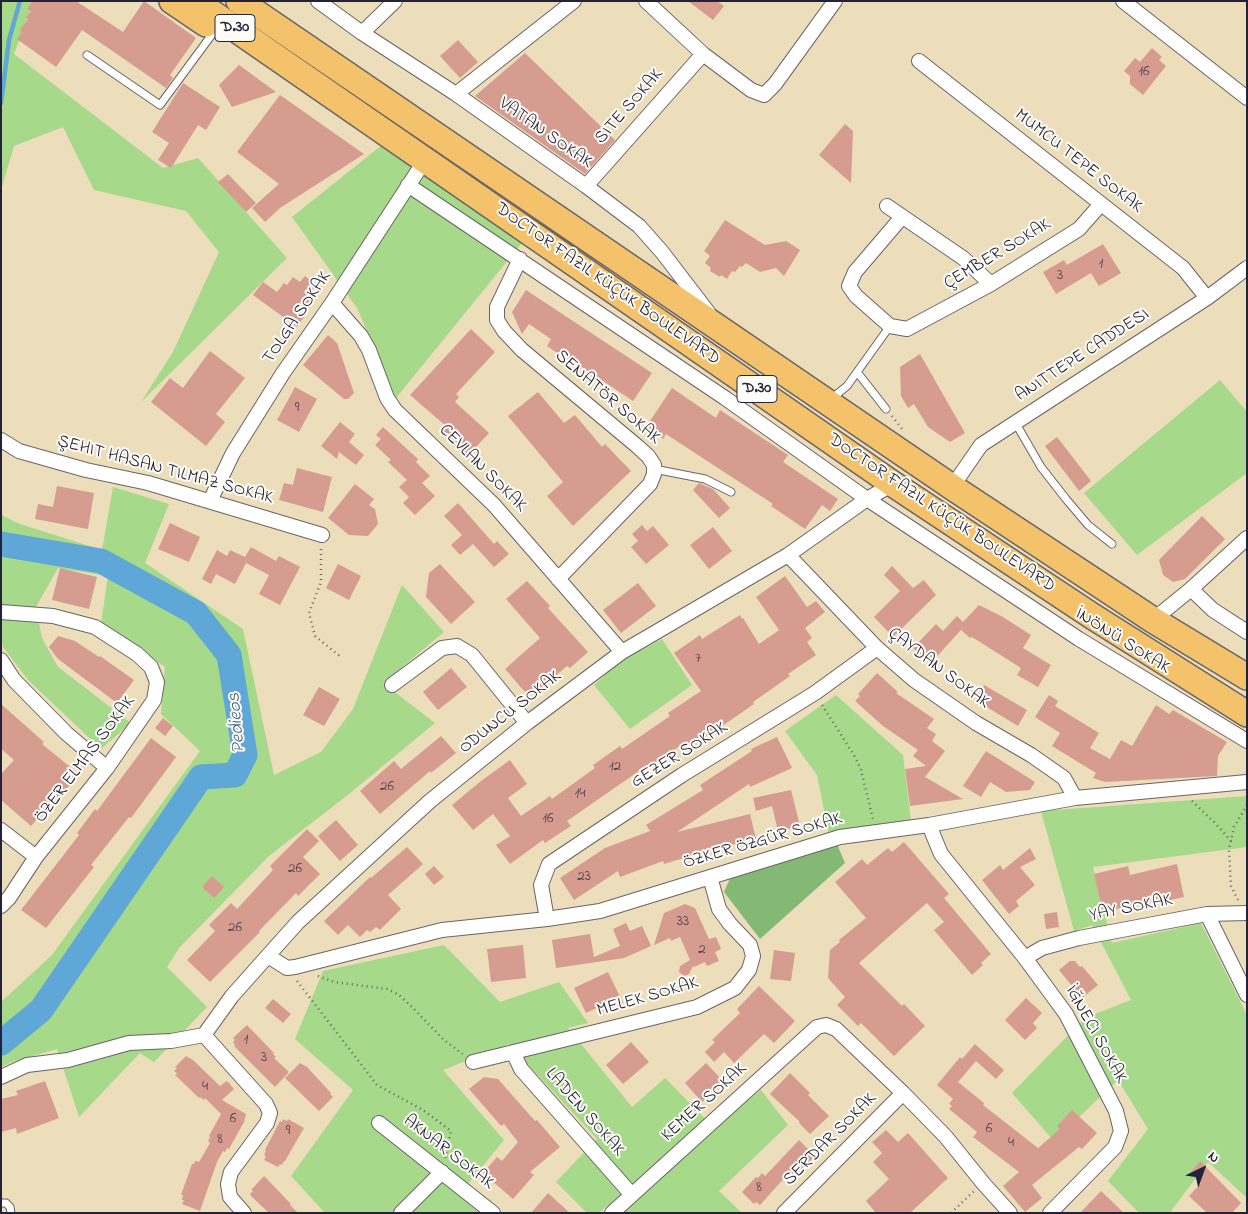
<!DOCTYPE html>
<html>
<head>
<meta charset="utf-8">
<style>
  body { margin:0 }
  #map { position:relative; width:1248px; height:1214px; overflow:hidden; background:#eddebb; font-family:"Indie Flower",sans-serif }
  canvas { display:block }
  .frame { position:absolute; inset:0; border:2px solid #22223b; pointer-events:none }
  .north { position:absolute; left:1178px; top:1144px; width:50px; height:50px; -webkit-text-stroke:4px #fdfcf7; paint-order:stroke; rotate:42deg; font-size:14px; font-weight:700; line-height:20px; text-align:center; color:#22223b }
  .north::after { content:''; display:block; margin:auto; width:18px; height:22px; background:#22223b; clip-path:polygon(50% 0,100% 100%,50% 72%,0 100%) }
</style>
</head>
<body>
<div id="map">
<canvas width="1248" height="1214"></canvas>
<div class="frame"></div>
<div class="north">N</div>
</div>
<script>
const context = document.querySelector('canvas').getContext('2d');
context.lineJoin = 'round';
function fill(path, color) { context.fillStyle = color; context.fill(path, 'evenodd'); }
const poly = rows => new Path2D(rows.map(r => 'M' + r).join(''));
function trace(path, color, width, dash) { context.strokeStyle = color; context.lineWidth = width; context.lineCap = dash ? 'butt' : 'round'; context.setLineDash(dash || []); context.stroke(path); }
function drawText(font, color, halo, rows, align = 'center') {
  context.font = font + ' "Indie Flower",sans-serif'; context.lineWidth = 4; context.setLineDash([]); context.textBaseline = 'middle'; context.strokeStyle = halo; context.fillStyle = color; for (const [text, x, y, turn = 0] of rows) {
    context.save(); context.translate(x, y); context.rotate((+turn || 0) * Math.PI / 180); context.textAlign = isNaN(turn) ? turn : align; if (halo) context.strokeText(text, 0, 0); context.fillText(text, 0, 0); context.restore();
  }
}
const green = poly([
  [3,1,34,1,14,54,163,168,198,158,287,258,141,402,173,352,219,252,186,211,94,190,63,127,14,146,1,190,1,6],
  [382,145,522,243,396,398,357,308,292,217],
  [1220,380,1247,412,1247,473,1137,555,1084,493],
  [113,487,169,504,145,563,243,629,274,775,321,752,353,709,402,585,444,632,383,683,435,723,349,794,269,856,179,948,167,967,207,1007,154,1062,140,1053,79,1117,57,1049,12,1062,1,1067,1,1002,52,955,200,751,161,714,165,667,101,623,108,576,58,568,36,607,42,638,58,667,131,723,101,749,28,680,3,647,1,636,1,515,20,524,102,550],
  [662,639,692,685,630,729,594,685,622,660],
  [836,695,903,755,911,821,829,835,817,775,785,731],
  [1247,796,1247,847,1093,867,1112,943,1201,923,1247,1015,1247,1198,1208,1162,1171,1211,1172,1213,1139,1213,1108,1181,1148,1129,1118,1080,1054,1141,1012,1093,1085,1018,1131,1000,1092,925,1074,931,1041,811],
  [444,945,500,1002,559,982,588,1023,568,1028,632,1107,665,1078,714,1128,761,1090,788,1125,719,1191,742,1213,615,1213,608,1205,599,1213,587,1213,556,1182,597,1139,509,1044,443,1070,504,1140,459,1195,479,1213,325,1213,291,1176,353,1090,295,1039,323,971]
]);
const forest = poly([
  [837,844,845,863,760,939,724,892,731,876]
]);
const stream = poly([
  [1,103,9,40,20,1]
]);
const river = poly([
  [1,544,101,561,196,613,229,655,245,755,235,775,201,777,41,1010,1,1043]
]);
const building = poly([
  [33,1,76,1,123,32,144,1,196,38,170,75,173,78,166,88,82,30,56,67,17,39,22,32,20,30,28,19,26,17,31,11,27,9],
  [688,1,717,1,724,6,713,20],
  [458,40,478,62,460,78,440,56],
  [1152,48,1162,57,1159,60,1166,66,1143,95,1130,84,1130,76,1124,71,1135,58,1140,62],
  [525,53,615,140,585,174,475,96],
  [239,65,276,92,232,107,219,85],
  [183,83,220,107,206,130,198,125,171,168,158,160,169,143,152,132],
  [280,95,364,154,280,208,265,222,252,208,279,184,237,152],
  [845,124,853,131,851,183,819,155],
  [228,174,256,203,246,212,218,182],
  [725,220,765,245,786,241,800,250,784,276,776,268,760,272,746,263,742,267,740,266,735,272,732,271,727,279,721,275,720,277,710,271,711,268,705,263,710,256,704,251],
  [1103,244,1121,273,1099,286,1091,273,1056,294,1043,272,1064,260,1067,265],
  [305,276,316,285,307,297,312,301,303,312,306,314,297,327,253,295,263,282,277,292,284,283,287,285,293,277,300,282],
  [526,290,652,373,633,401,567,357,566,359,547,346,551,339,529,324,522,334,512,312],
  [471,329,495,352,456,394,459,397,455,402,489,433,467,457,441,434,447,427,410,395],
  [328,335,337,343,354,393,348,399,344,399,303,365],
  [210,351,245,378,216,414,225,422,206,446,151,402,170,378,183,388],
  [920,354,965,433,950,442,928,427,914,404,908,408,901,396,900,367],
  [295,387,317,399,299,432,277,420],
  [672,388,716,418,720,410,788,455,783,462,838,499,830,511,822,505,805,529,771,506,773,504,666,434,663,439,646,427],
  [538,392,564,423,575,415,602,447,605,444,631,471,573,526,547,496,563,482,508,416],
  [340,422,355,434,349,442,364,455,356,465,339,452,337,459,321,446],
  [383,427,418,459,416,462,430,476,422,483,435,496,415,515,403,503,409,497,399,487,407,480,388,462,391,460,375,445,381,439,376,435],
  [1057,437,1091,481,1079,491,1045,446],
  [297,468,332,477,323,512,279,500,284,483,293,485],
  [699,483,713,489,730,508,719,518,693,490],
  [355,484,374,499,369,505,375,509,378,524,368,536,349,535,328,518],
  [57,486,94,493,88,529,35,519,38,504,53,507],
  [458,503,494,544,497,541,509,554,494,567,473,544,460,555,451,545,462,535,444,516],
  [1202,516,1225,539,1185,579,1173,582,1163,575,1159,560],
  [170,523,200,537,189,562,158,549],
  [642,525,647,531,653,526,669,545,646,564,631,547,638,541,632,534],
  [713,527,732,551,709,569,690,545],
  [251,547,276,561,279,556,300,567,280,605,259,594,269,575,246,563,235,584,216,574,211,584,202,579,217,550,227,556,230,550,245,557],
  [338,564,361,576,349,600,326,588],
  [440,564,475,602,451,624,426,597,429,573],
  [892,566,913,588,924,580,936,595,893,637,874,617,900,591,884,575],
  [60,568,97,577,89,609,52,600],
  [785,576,807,607,816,601,825,612,805,628,812,638,807,642,816,655,788,674,790,676,753,702,754,704,728,722,690,746,687,741,650,766,649,764,567,821,571,826,545,843,543,840,510,864,496,845,510,836,493,814,473,830,452,805,481,781,510,760,527,784,508,798,521,816,550,796,552,799,595,768,593,765,620,746,622,749,670,716,668,713,701,691,674,653,700,635,702,639,740,615,742,619,743,618,759,644,779,630,756,597],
  [527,581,550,606,548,608,588,652,570,668,567,666,534,694,524,691,505,669,540,638,506,599],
  [638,583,656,606,621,633,603,610],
  [979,605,1003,617,1031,635,1023,648,1051,665,1038,687,1017,675,1021,668,972,637,970,638,961,630,930,664,913,648,936,624,943,631,957,616,963,622],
  [58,636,75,641,99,657,100,656,134,680,117,703,58,659,49,647],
  [451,668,467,687,438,710,423,692],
  [877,673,898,692,896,693,934,719,927,728,936,734,932,741,945,751,925,777,963,799,910,806,905,769,926,766,913,756,918,750,883,726,855,701,860,696,858,694],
  [984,685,1027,710,1018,726,975,700],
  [319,687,340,699,324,726,303,715],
  [1049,695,1058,701,1055,706,1099,733,1090,748,1110,759,1121,740,1132,746,1156,705,1169,714,1173,710,1227,742,1218,756,1217,776,1105,782,1093,778,1096,773,1052,746,1060,733,1035,717],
  [1,704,44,742,42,744,79,774,58,799,56,798,31,826,1,800,1,774,14,760,1,749],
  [163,718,173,726,165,736,155,728],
  [441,736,456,753,431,773,430,771,380,814,360,791,394,761,401,769],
  [777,737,792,768,750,787,749,784,677,832,750,814,756,839,710,850,664,864,663,861,620,877,618,871,574,900,560,878,605,848,650,831,646,825,703,790,700,785,752,751,751,749],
  [151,738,176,757,131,818,129,817,91,865,94,867,46,928,21,910,79,835,77,833,95,809,97,811],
  [986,751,1035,782,1030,790,1006,792,990,782,981,797,963,786],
  [791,790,800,826,778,831,772,806,756,811,753,798],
  [336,820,358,845,340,861,318,836],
  [307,829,319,841,303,857,320,874,298,896,296,893,259,931,260,932,210,982,187,960,215,931,209,925,231,903,237,909,273,870,270,866],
  [904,842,949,894,944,898,991,954,981,963,983,965,972,975,934,930,944,922,927,903,859,963,902,1006,904,1004,925,1026,894,1056,861,1023,858,1026,837,1005,845,997,828,978,830,950,840,942,839,940,866,918,835,882,862,859,867,865,888,848,892,852],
  [407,847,423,864,388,895,401,909,380,930,376,927,370,932,367,930,360,937,348,925,338,935,324,921,370,877,371,878],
  [1030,848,1036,859,1020,867,1035,885,1016,901,1019,906,1009,914,982,880,1000,865,1003,870],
  [1177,864,1184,897,1152,904,1151,901,1103,912,1094,874,1128,866,1130,875],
  [434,866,444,877,434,885,425,874],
  [212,876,224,887,214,898,202,887],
  [685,904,695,908,709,939,716,937,721,949,715,952,719,961,707,966,705,962,694,967,693,966,689,974,684,976,679,972,680,966,690,960,680,937,671,941,670,938,654,945,664,913],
  [1057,912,1059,927,1046,929,1044,914],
  [626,923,630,931,642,926,651,946,624,958,556,968,552,940,590,934,594,957,620,946,613,929],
  [523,945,526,978,491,982,487,949],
  [774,950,795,953,791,981,770,979],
  [1070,961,1075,961,1080,967,1082,966,1098,985,1082,998,1059,970],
  [608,972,623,1003,604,1012,601,1006,586,1013,574,988],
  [759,986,795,1021,774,1043,764,1034,734,1063,724,1052,714,1062,705,1052,715,1042,712,1040,740,1013,737,1009],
  [1026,998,1042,1013,1033,1023,1037,1028,1025,1040,1005,1020],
  [273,999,291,1014,283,1023,265,1008],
  [247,1025,274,1053,273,1054,276,1057,274,1058,289,1072,275,1087,234,1046,235,1045,233,1042,235,1040,233,1038],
  [631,1042,649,1062,623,1084,606,1065],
  [975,1044,1004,1070,996,1079,976,1061,958,1082,984,1103,983,1105,1038,1148,1060,1129,1057,1126,1072,1110,1097,1133,1082,1149,1079,1147,1032,1185,1042,1198,1025,1212,1003,1186,1019,1172,973,1137,977,1132,949,1109,952,1106,949,1104,953,1099,937,1085,960,1057,962,1059],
  [186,1056,193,1060,220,1086,227,1081,234,1089,222,1100,246,1114,244,1122,229,1149,227,1148,225,1152,223,1151,217,1162,200,1211,182,1204,184,1200,182,1200,183,1195,181,1195,192,1164,194,1164,195,1161,199,1162,210,1143,208,1141,210,1137,209,1136,221,1114,205,1098,204,1100,200,1097,199,1098,175,1075,177,1073,174,1071,177,1068,175,1067],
  [300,1063,307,1067,331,1093,330,1094,333,1097,319,1111,285,1078],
  [706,1063,724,1082,702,1102,685,1083],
  [790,1073,810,1093,808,1095,829,1116,810,1134,799,1123,800,1122,770,1094],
  [484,1077,498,1079,535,1121,537,1120,560,1147,530,1172,534,1175,513,1199,483,1173,497,1157,502,1161,518,1142,504,1124,501,1126,469,1089],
  [45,1081,59,1118,17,1134,16,1128,1,1132,1,1099,18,1095,16,1091],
  [283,1119,287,1121,288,1119,304,1128,285,1161,284,1161,282,1165,280,1164,278,1167,264,1160,266,1156,264,1155,266,1151,265,1150,280,1121,282,1122],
  [886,1130,898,1142,908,1133,948,1178,910,1213,876,1213,866,1201,889,1179,873,1162,882,1153,872,1142],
  [799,1140,815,1156,792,1180,786,1176,760,1205,756,1202,754,1204,742,1192,756,1177,758,1178,762,1173,765,1176],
  [1200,1161,1241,1203,1232,1213,1207,1213,1189,1196,1201,1183,1190,1173],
  [264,1176,291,1204,290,1205,298,1213,269,1213,252,1197,250,1194,253,1191,251,1190],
  [1101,1191,1124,1213,1080,1213],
  [548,1193,570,1213,531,1213]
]);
const path = poly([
  [892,416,902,429],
  [321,549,321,582,309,613,315,636,341,657],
  [822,705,854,755,861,770,873,819],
  [1192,801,1216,824,1231,841],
  [1238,900,1231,886,1229,850,1234,827,1247,805],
  [318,976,334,982,387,989,399,995,409,1004,444,1040,464,1055],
  [297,981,377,1085,423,1110,451,1131,445,1158],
  [951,1213,974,1191]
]);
const lane = poly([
  [87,55,160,105,216,29],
  [857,372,886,409],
  [831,399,847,386,890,326],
  [1015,422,1041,467,1066,499,1088,525,1112,544],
  [654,469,705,479,731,492],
  [1,1203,6,1203,10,1207,11,1213]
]);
const street = poly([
  [318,1,362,33,456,94,586,186,639,226,662,252,708,312],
  [646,1,703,54,751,90,764,95,775,84,835,1],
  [1123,1,1247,98],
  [362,33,395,1],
  [919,61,1183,268,1207,298],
  [456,94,574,1],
  [408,185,725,398,867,499,1079,639,1247,741],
  [586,186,703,54],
  [887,206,963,258,991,284],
  [902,217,855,272,849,286,856,296,890,326,907,329,991,284,1079,229,1101,204],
  [520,259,497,307,497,320,504,331,522,350,637,446,648,456,654,465,654,474,650,484,558,579],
  [332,303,361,336,369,350,387,398,395,410,494,505,622,652],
  [1,440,19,451,86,470,148,483,322,535],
  [952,487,981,445,1207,298,1247,268],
  [210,501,233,453,283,373,332,303,425,160],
  [788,555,877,648,914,680,976,723,1031,755,1064,778,1075,798],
  [1191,589,1213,610,1247,632],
  [1,612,53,616,95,627,137,654,151,667,157,682,154,700,107,768,36,857,9,898,1,906],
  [1153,620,1191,589,1247,538],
  [1,660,14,680,66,733,107,768],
  [392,685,442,648,457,646,472,655,527,723],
  [929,825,941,854,1025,958,1066,1014,1116,1111,1121,1131,1115,1147,1050,1213],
  [1,830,36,857],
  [1207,914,1247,995],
  [547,919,541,885,549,864,682,775,815,693,877,648],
  [268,956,287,968,295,967,442,930,547,919,600,911,840,837,929,825,1075,798,1247,782],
  [1025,958,1042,948,1079,938,1207,914,1247,913],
  [204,1035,232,996,298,922,430,801,527,723,622,652,788,555,867,499,893,484],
  [204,1035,266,1104,270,1113,267,1123,231,1172,228,1184,230,1197,244,1213],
  [513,1052,521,1069,632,1195],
  [473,1062,697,1007,735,988,749,970,753,956,750,945,730,924,719,909,710,877],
  [1,1077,27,1065,68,1060,129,1043,171,1041,204,1035],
  [379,1123,493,1213],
  [401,1213,442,1172],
  [612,1213,817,1027,826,1025,836,1029,903,1093,946,1137,983,1183,1010,1213],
  [784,1213,903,1093]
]);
const highway = poly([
  [172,1,206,24],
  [195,1,893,484,1092,616,1247,714],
  [239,1,952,487,1153,620,1247,677]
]);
const numberNames = [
  ["16",1144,73],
  ["1",1101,265],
  ["3",1060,277],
  ["9",297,409],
  ["7",698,660],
  ["12",615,768],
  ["26",387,788],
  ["14",580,795],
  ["16",548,820],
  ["26",295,870],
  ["23",584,878],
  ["33",683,923],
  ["26",235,929],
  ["2",702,951],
  ["1",246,1041],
  ["3",264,1059],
  ["4",205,1088],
  ["6",233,1120],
  ["6",989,1130],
  ["9",288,1132],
  ["8",220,1141],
  ["4",1011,1144],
  ["8",759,1189]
];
const shields = [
  [235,28,40],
  [757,389,40]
];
const shieldNames = [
  ["D.30",235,28],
  ["D.30",757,389]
];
const streetNames = [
  ["SITE SOKAK",630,107,-49],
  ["VATAN SOKAK",545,134,35],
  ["MUMCU TEPE SOKAK",1078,162,38],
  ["ÇEMBER SOKAK",998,255,-31],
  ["DOCTOR FAZIL KÜÇÜK BOULEVARD",607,285,35],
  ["TOLGA SOKAK",298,318,-56],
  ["ANITTEPE CADDESI",1083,356,-33],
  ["SENATÖR SOKAK",607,398,41],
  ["CEVLAN SOKAK",482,469,45],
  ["ŞEHIT HASAN TILMAZ SOKAK",165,471,15],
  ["DOCTOR FAZIL KÜÇÜK BOULEVARD",941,514,34],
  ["İNÖNÜ SOKAK",1122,642,32],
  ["ÇAYDAN SOKAK",938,669,37],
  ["ODUNCU SOKAK",511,713,-38],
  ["GEZER SOKAK",680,756,-32],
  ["ÖZER ELMAS SOKAK",86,760,-53],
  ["ÖZKER ÖZGÜR SOKAK",763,842,-16],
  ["YAY SOKAK",1131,909,-11],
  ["MELEK SOKAK",648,998,-16],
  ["İĞNECI SOKAK",1095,1035,61],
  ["KEMER SOKAK",705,1103,-42],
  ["LADEN SOKAK",584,1113,49],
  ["SERDAR SOKAK",831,1140,-45],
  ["AKNAR SOKAK",448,1153,38]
];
const waterNames = [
  ["Pedieos",238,723,-95]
];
fill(green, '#a6d989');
fill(forest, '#84b975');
trace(stream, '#5fa7d6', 4.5);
trace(river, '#5fa7d6', 25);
fill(building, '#d69c90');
trace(lane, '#696468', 9);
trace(street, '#696468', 16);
trace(highway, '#696468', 28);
trace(path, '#696468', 2.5, [1, 4]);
trace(lane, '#fff', 7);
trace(street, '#fff', 14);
trace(highway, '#f3c26a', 25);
drawText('15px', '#4f4050', null, numberNames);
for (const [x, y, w] of shields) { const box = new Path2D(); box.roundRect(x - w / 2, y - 13.5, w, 27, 4); context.fillStyle = '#fdfcf7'; context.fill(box); trace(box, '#22223b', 1); }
drawText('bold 16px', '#22223b', null, shieldNames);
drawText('18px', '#22223b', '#fdfcf7', streetNames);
drawText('italic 19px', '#3d5e81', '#fdfcf7', waterNames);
</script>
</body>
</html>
